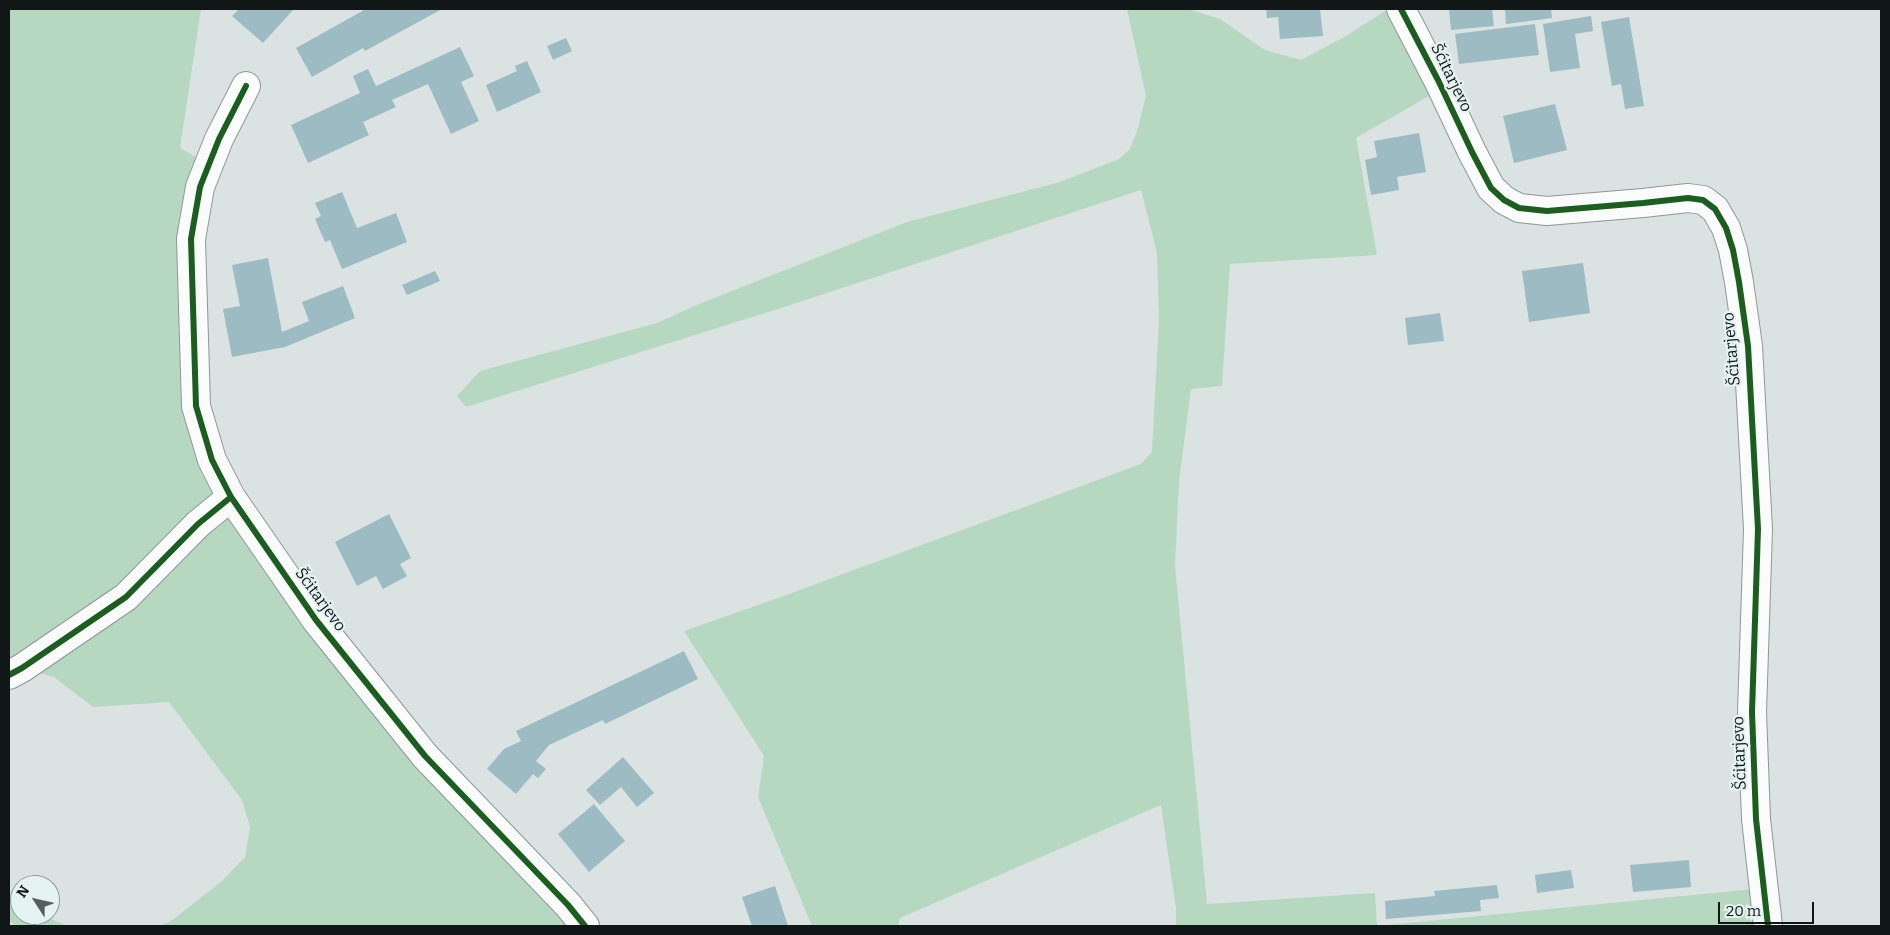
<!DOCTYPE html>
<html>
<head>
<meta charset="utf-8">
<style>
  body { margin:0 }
  #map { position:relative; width:1890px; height:935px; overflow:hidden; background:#dbe2e2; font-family:Bitter,serif }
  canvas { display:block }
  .frame { position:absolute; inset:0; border:10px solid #111616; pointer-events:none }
  .north { position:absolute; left:10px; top:875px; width:50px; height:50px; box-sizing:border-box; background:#e5f2f2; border:1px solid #909a9a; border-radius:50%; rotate:305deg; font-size:14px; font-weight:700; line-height:20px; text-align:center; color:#111616 }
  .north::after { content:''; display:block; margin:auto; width:18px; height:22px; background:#585d5d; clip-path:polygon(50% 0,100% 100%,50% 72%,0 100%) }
  .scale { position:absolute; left:1718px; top:902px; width:96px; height:22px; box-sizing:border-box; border:2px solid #111616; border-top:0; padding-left:6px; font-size:15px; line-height:18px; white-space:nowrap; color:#111616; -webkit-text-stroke:4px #e5f2f2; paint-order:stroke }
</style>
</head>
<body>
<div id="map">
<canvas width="1890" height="935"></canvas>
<div class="frame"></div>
<div class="north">N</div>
<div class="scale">20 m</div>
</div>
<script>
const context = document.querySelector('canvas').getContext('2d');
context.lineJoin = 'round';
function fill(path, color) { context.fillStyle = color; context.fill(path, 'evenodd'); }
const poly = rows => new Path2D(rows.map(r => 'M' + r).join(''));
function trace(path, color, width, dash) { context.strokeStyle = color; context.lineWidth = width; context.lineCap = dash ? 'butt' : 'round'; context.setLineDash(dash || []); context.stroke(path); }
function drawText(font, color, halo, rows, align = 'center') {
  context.font = font + ' Bitter,serif'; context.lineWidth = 4.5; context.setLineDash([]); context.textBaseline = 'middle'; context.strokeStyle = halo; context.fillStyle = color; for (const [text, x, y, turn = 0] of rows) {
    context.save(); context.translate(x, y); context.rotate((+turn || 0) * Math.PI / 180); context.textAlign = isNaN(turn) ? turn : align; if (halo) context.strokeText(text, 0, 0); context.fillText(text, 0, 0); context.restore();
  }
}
const green = poly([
  [9,9,201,9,180,148,196,157,178,225,184,311,207,473,575,926,160,926,171,921,221,882,245,857,250,827,242,800,169,702,93,707,54,677,37,672,9,687],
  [1127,9,1188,9,1220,19,1265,50,1301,60,1348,35,1388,9,1434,93,1356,138,1377,255,1230,264,1222,386,1191,389,1179,481,1175,566,1207,904,1375,893,1377,926,1754,889,1757,926,1176,926,1176,909,1161,805,900,918,898,926,812,926,758,797,764,756,684,631,778,598,1141,464,1152,452,1159,320,1157,253,1141,190,784,307,466,407,457,396,480,371,657,323,699,304,907,222,1060,182,1119,159,1130,149,1137,131,1146,96],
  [9,900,20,905,20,915,42,915,67,926,16,926,9,921]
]);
const building = poly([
  [239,9,294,9,263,43,232,16],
  [366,9,442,9,365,51,363,48,312,77,296,48],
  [1266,9,1320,9,1323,36,1280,39,1278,17,1267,18],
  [1449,9,1492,9,1494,26,1451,30],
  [1505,9,1551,9,1552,18,1506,24],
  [1591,16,1593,31,1575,34,1580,68,1550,72,1543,24],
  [1629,17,1644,106,1625,109,1621,84,1612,86,1601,22],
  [1535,24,1539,55,1459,64,1455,34],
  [566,38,572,51,553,60,547,46],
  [460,47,474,76,461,82,479,121,451,134,428,84,392,100,396,107,363,122,369,135,308,163,291,125,360,93,353,76,368,69,376,86],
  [527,61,541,92,497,112,486,85,517,71,515,66],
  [1555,104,1567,150,1514,163,1503,116],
  [1419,133,1426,172,1397,177,1399,190,1371,195,1365,160,1377,157,1374,141],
  [342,192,357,228,396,213,407,242,342,269,330,240,325,242,315,219,321,216,315,203],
  [268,258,282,332,309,321,302,302,343,286,355,318,285,347,232,357,223,309,240,306,232,265],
  [1583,263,1590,313,1529,322,1522,271],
  [435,271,440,281,407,295,402,285],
  [1440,313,1444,341,1408,345,1405,318],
  [389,514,411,558,400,564,407,576,383,589,376,576,357,586,335,542],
  [684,651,698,679,605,724,603,720,549,745,536,761,546,769,538,778,533,774,516,794,487,769,504,749,521,741,516,731],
  [623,757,654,793,637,807,621,787,600,805,586,790],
  [594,804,625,841,589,872,558,834],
  [1689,860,1691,887,1633,892,1630,865],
  [1571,870,1574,888,1537,893,1535,875],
  [1497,885,1499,898,1480,900,1481,911,1386,919,1385,901,1435,896,1434,891],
  [775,886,788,926,752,926,742,897]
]);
const minor = poly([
  [1401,9,1439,82,1472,152,1491,188,1504,200,1519,208,1547,211,1643,203,1688,198,1703,200,1715,209,1726,228,1733,250,1739,282,1748,346,1758,529,1752,712,1756,819,1768,926],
  [231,497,212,460,196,406,191,239,200,187,219,139,246,86],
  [9,675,22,668,126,597,198,524,231,497,316,620,425,756,568,905,585,926]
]);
const cycleway = poly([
  [1401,9,1439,82,1472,152,1491,188,1504,200,1519,208,1547,211,1643,203,1688,198,1703,200,1715,209,1726,228,1733,250,1739,282,1748,346,1758,529,1752,712,1756,819,1768,926],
  [231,497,212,460,196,406,191,239,200,187,219,139,246,86],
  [9,675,22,668,126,597,198,524,231,497,316,620,425,756,568,905,585,926]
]);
const streetNames = [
  ["Šćitarjevo",1451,78,64],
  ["Šćitarjevo",1732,349,-95],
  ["Šćitarjevo",320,600,54],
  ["Šćitarjevo",1740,753,-92]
];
fill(green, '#b6d8c0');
fill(building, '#9cbbc3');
trace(minor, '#919696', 30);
trace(minor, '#fafbfb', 28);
trace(cycleway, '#1b5e20', 6);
drawText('16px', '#111616', '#e5f2f2', streetNames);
</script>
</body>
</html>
